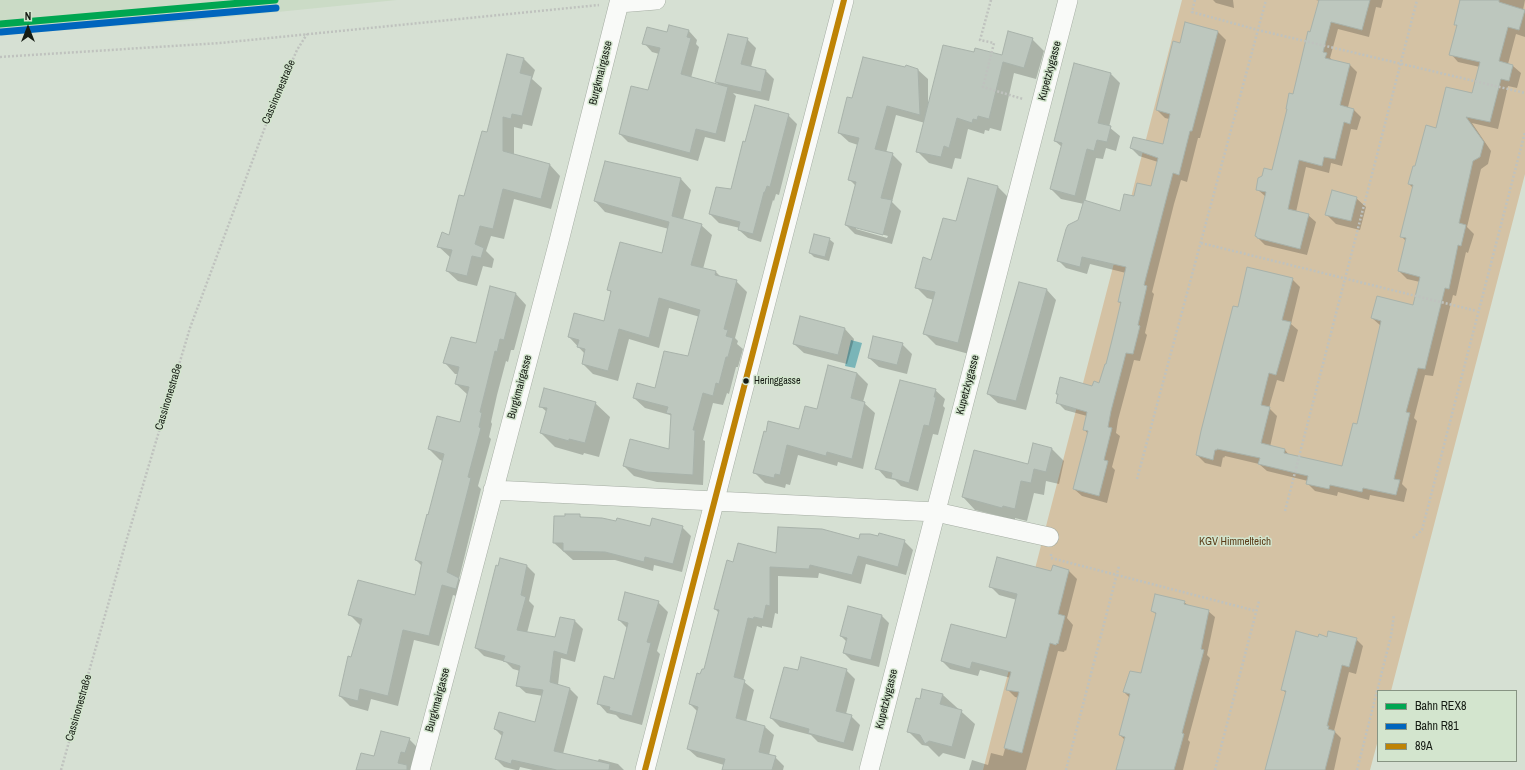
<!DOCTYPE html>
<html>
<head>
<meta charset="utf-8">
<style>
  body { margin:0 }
  #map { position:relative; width:1525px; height:770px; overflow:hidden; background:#d6e0d3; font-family:"Archivo Narrow",sans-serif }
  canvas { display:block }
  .legend { position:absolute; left:1377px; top:690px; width:140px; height:72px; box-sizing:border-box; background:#d3e5ce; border:1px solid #879483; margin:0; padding:5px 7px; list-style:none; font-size:12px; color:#151b13 }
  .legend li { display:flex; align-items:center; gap:8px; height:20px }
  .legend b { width:20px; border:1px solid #879483 }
  .north { position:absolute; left:8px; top:8px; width:40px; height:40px; -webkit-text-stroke:3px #d3e5ce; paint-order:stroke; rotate:0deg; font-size:11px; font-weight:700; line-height:16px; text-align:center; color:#151b13 }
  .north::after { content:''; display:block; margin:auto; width:14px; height:18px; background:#151b13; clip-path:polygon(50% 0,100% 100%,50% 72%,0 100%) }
</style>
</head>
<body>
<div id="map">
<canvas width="1525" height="770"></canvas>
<ul class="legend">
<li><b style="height:5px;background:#00a651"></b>Bahn REX8</li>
<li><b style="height:5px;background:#0065bd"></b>Bahn R81</li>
<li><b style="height:5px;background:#be8305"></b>89A</li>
</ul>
<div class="north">N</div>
</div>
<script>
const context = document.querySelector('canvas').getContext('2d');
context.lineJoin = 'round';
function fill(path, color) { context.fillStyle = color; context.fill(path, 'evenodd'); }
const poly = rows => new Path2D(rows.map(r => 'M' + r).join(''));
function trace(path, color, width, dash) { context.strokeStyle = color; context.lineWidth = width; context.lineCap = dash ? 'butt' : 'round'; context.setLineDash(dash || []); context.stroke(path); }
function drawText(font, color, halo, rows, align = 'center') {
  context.font = font + ' "Archivo Narrow",sans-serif'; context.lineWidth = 3; context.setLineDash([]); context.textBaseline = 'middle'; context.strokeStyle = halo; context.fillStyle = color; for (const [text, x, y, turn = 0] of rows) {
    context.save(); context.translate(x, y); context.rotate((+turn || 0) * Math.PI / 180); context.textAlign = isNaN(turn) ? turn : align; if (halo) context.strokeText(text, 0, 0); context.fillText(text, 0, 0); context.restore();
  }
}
const built = poly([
  [0,0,397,0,188,21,0,35]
]);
const green = poly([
  [1182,0,1525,0,1525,174,1391,691,1378,691,1378,740,1370,770,983,770]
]);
const water = poly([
  [851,340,862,343,855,368,845,366]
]);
const shadow = poly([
  [1213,0,1233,0,1234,8,1216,3],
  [1316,0,1383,0,1381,8,1376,7,1369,37,1338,29,1330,58,1334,61,1350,65,1357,72,1348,107,1354,110,1361,117,1357,130,1351,129,1342,166,1331,163,1329,173,1306,167,1296,212,1308,215,1316,222,1307,255,1265,245,1256,236,1266,197,1257,189,1273,171,1320,1],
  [1460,0,1525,0,1523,10,1525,11,1525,37,1516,34,1508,64,1513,66,1521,73,1517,88,1508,86,1498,129,1472,123,1491,151,1488,164,1481,169,1467,227,1474,234,1468,253,1466,252,1456,296,1453,295,1433,376,1425,375,1414,418,1417,421,1402,484,1407,489,1404,502,1370,495,1369,500,1338,492,1337,496,1315,491,1307,483,1308,481,1267,471,1259,464,1225,456,1224,458,1223,457,1221,467,1205,463,1197,455,1239,308,1292,279,1300,287,1291,324,1298,330,1284,382,1277,380,1269,408,1277,416,1270,447,1285,450,1290,456,1343,468,1358,425,1381,326,1372,318,1414,306,1420,282,1407,279,1399,271,1406,241,1401,236,1413,188,1409,184,1416,168,1437,129,1473,94,1480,67,1458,62,1451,54,1458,27,1455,24],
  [1185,24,1218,32,1226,40,1200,138,1198,138,1187,182,1181,180,1174,204,1152,292,1154,294,1145,333,1147,335,1140,361,1134,360,1118,420,1116,433,1120,436,1112,467,1115,470,1107,503,1082,496,1074,489,1088,434,1084,429,1087,416,1065,410,1057,402,1059,395,1057,393,1093,387,1100,384,1107,365,1121,304,1119,302,1126,273,1090,264,1087,274,1066,268,1059,261,1079,221,1084,204,1061,199,1051,189,1062,147,1055,141,1110,73,1120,83,1109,127,1120,136,1116,151,1106,148,1103,159,1096,158,1085,202,1120,212,1134,197,1152,187,1158,162,1139,156,1131,148,1164,145,1169,119,1165,118,1157,110,1181,44],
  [689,31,697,40,696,44,699,47,691,78,719,85,716,82,747,39,756,48,751,67,765,70,774,79,769,101,733,93,736,96,725,142,705,137,698,161,628,142,620,134,649,92,659,54,652,52,644,43,668,33],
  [1032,39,1044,51,1036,79,1014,73,1001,131,990,128,989,131,985,130,984,134,968,129,961,159,955,158,952,169,929,163,917,151,925,123,896,115,886,153,892,154,902,164,892,202,901,211,892,244,855,234,846,225,856,186,849,179,858,145,849,142,839,133,853,99,906,69,918,70,928,79,928,104,974,54,1003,56],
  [856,227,888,236,887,238,856,229],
  [508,55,524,59,535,70,532,79,542,88,532,126,523,124,522,129,514,127,514,155,550,165,560,176,551,209,514,199,504,239,491,236,486,251,494,259,492,268,483,266,477,286,458,281,447,271,451,258,438,246,450,236,465,198,488,133],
  [788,115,797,124,779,195,776,194,774,201,773,200,761,242,748,238,739,230,740,228,719,223,710,214,731,190,746,143],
  [681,179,691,190,683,220,701,225,712,235,703,269,716,272,721,277,736,281,747,292,735,338,738,341,737,344,743,349,738,367,736,367,729,394,727,393,723,405,713,403,703,440,705,441,703,485,657,482,634,476,624,466,670,450,672,417,670,415,645,408,634,398,656,389,689,357,700,317,669,308,659,348,629,339,618,381,593,374,583,364,585,354,569,337,605,322,612,293,608,289,662,254,669,229,605,212,595,201],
  [969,180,998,187,1009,198,969,354,936,345,925,334,934,300,927,298,916,287,957,223],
  [1356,198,1366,207,1360,230,1336,224,1327,215],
  [829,239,834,243,829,261,814,257,810,253],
  [1019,283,1047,290,1056,300,1026,410,998,403,988,394],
  [516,294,526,305,514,350,511,350,508,362,506,361,497,395,491,422,492,424,489,437,491,439,478,486,481,489,459,579,469,589,467,599,453,595,439,646,414,640,398,706,371,699,368,711,350,706,340,696,361,626,350,615,415,596,422,566,416,560,429,516,443,461,440,460,429,449,461,423,468,395,456,384,458,374,455,374,445,363,476,344],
  [845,329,854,339,847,364,804,353,794,344],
  [902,344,912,354,907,374,879,367,869,358],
  [829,366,857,373,868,384,863,402,875,413,863,469,838,462,837,466,798,455,790,485,786,484,785,488,765,483,754,472,799,430,818,410],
  [935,390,945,399,943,406,945,408,938,435,933,434,918,491,901,486,895,480,886,478,877,468],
  [595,403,610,417,599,457,584,453,583,455,555,447,541,433,547,412,540,406],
  [1052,449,1064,461,1059,484,1046,481,1044,495,1034,493,1027,521,1015,518,1015,520,975,510,963,497,1028,465],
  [579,515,582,518,651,527,682,527,691,536,682,572,654,565,653,571,615,560,573,560,554,543],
  [859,540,904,541,913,550,906,575,866,564,861,584,819,573,818,578,778,576,778,614,775,613,772,628,762,626,762,628,757,626,743,681,754,690,746,722,765,727,774,735,769,755,775,757,784,766,783,770,723,770,724,765,697,757,688,749,698,712,690,704,701,675,705,671,719,613,715,609,734,563],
  [501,559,527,566,535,574,529,601,534,606,527,633,555,638,560,618,575,621,583,629,575,662,561,658,558,685,570,689,578,697,563,754,597,762,599,759,618,764,624,770,533,770,520,767,519,770,516,770,504,767,496,759,502,736,495,729,536,723,543,696,526,693,517,685,520,671,513,669,506,662,484,656,476,648],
  [1069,571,1077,579,1067,618,1073,625,1066,651,1065,650,1064,652,1058,651,1026,770,969,770,972,760,988,765,991,753,1003,756,1019,698,1015,697,1007,689,1011,678,980,670,978,676,950,669,942,661,1006,639,1017,600,999,595,991,587,1052,572],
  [658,602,668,612,657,651,660,654,642,725,620,719,616,715,607,713,598,703,615,680,628,629,619,620],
  [1184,602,1189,606,1208,611,1215,617,1207,655,1210,658,1188,740,1190,742,1183,770,1117,770,1125,740,1120,735,1130,698,1124,692,1141,675,1157,615,1152,611],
  [882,616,889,623,879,667,851,660,844,653,847,642,841,636],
  [1319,638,1356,639,1363,646,1356,674,1349,672,1334,731,1341,738,1334,770,1266,770,1287,694,1282,689],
  [846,670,855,679,846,714,851,716,860,725,853,751,818,742,811,735,780,727,771,718,798,671],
  [943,695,975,724,965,759,943,753,939,757,928,746,922,745,908,731,920,700],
  [409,739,421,751,412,763,411,770,357,770,375,757]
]);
const building = poly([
  [1319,0,1370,0,1362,30,1331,22,1323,52,1327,53,1325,58,1350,64,1340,105,1354,109,1350,124,1344,122,1335,159,1324,157,1322,166,1299,160,1288,209,1309,214,1300,249,1257,238,1257,237,1255,236,1266,192,1256,190,1258,178,1262,176,1264,168,1272,170,1287,109,1286,109,1289,93,1293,94,1308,31,1310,32,1319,0],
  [1460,0,1499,0,1499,2,1525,10,1519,30,1508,27,1499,61,1513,65,1509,81,1501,79,1490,122,1466,117,1484,142,1480,157,1473,161,1459,223,1466,225,1461,246,1458,245,1449,289,1445,288,1425,369,1418,368,1406,412,1410,413,1394,479,1400,480,1396,495,1363,488,1362,492,1330,485,1329,489,1306,484,1308,476,1258,464,1260,458,1217,449,1217,450,1215,450,1213,460,1196,455,1201,431,1233,306,1238,307,1247,267,1293,278,1282,320,1291,322,1276,375,1269,373,1261,405,1270,407,1261,443,1285,449,1284,453,1342,466,1353,423,1357,424,1381,321,1371,318,1377,296,1413,305,1420,277,1398,271,1406,238,1400,237,1413,185,1408,184,1413,166,1415,166,1426,125,1436,128,1446,87,1472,93,1480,62,1449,55,1457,25,1454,25,1460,0],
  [1185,22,1218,31,1192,131,1190,131,1179,175,1173,173,1167,196,1144,285,1147,286,1138,325,1140,326,1133,354,1126,353,1111,411,1108,427,1112,428,1104,460,1108,461,1099,496,1073,489,1088,431,1083,430,1087,412,1056,403,1058,394,1056,394,1060,377,1092,386,1094,381,1099,383,1105,364,1106,364,1113,336,1121,302,1118,302,1126,267,1082,257,1080,267,1057,261,1066,229,1068,225,1078,220,1084,200,1120,211,1124,194,1134,196,1137,183,1151,186,1158,158,1130,148,1133,137,1163,144,1170,114,1156,110,1173,41,1180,43,1185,22],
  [669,25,689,30,687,37,691,38,681,74,728,87,716,134,696,129,690,153,619,134,631,86,648,90,660,48,642,44,647,27,667,32,669,25],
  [1008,31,1033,38,1024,68,1003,62,989,119,978,116,977,120,973,119,972,123,957,118,949,148,944,146,941,157,916,152,943,45,974,52,975,48,1002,55,1008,31],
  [728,34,748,38,741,64,766,70,761,92,715,82,728,34],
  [507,54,524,58,520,73,532,76,522,116,512,114,511,119,503,117,503,151,550,164,541,199,503,189,493,229,480,226,475,244,484,248,481,258,472,256,467,276,446,271,452,250,437,247,442,232,449,235,459,195,464,196,482,131,487,132,507,54],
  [863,57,905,67,906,65,918,69,920,115,887,106,875,149,893,153,881,198,892,200,883,235,845,225,856,182,848,180,859,138,838,133,847,97,852,98,863,57],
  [1074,63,1111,73,1098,123,1111,126,1107,142,1097,140,1094,151,1087,149,1075,196,1050,189,1062,143,1054,141,1074,63],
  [755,105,789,114,770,187,767,186,765,192,764,192,753,234,738,230,740,222,709,214,716,187,731,189,743,141,745,142,755,105],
  [605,161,681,178,672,216,702,224,691,265,716,271,715,275,737,280,724,329,728,330,726,336,733,338,728,357,726,357,719,384,716,383,713,396,703,393,693,430,695,430,693,475,646,472,623,466,630,439,669,449,671,414,666,413,668,407,633,398,637,383,655,388,664,351,688,356,700,310,659,298,649,338,619,329,608,371,582,364,585,349,577,347,579,340,568,337,574,313,604,321,611,291,607,290,620,242,662,253,669,222,594,201,605,161],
  [968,178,998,186,958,343,923,334,935,292,915,288,923,257,931,260,943,218,956,221,968,178],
  [1332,190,1357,197,1351,221,1325,215,1332,190],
  [814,234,830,238,825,257,809,253,814,234],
  [1019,282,1047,289,1016,401,987,394,1019,282],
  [490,286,516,293,504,340,500,339,497,352,495,351,487,384,480,412,482,413,479,427,481,428,468,477,471,478,447,572,459,578,456,589,442,585,429,636,403,630,388,696,360,689,358,701,339,696,348,656,351,657,362,619,348,615,358,580,415,595,422,562,415,560,427,514,428,515,444,454,428,449,437,416,460,422,469,387,455,384,459,367,443,363,451,337,476,343,490,286],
  [800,316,845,328,838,355,793,344,800,316],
  [873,336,903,343,897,365,868,358,873,336],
  [828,365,857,373,851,398,865,402,852,459,827,452,826,456,787,445,780,475,775,474,774,478,753,473,764,431,766,432,768,421,799,429,805,406,817,409,828,365],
  [900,380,936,389,934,397,936,397,929,426,924,425,909,483,891,478,892,473,875,469,900,380],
  [544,388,596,402,585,443,569,439,569,441,540,433,547,408,539,407,544,388],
  [1033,443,1052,448,1046,472,1034,469,1031,483,1021,481,1015,509,1003,506,1002,508,962,497,974,450,1028,464,1033,443],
  [565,514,580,514,580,517,602,518,616,521,617,518,650,526,652,518,683,526,673,564,645,557,644,562,605,552,563,551,563,543,553,543,554,516,565,516,565,514],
  [778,527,822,529,859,539,860,534,870,534,878,536,879,533,905,540,898,567,858,556,852,575,810,565,809,569,770,567,770,606,766,605,763,619,754,617,753,619,748,618,734,677,745,680,736,718,765,726,759,752,776,756,772,770,722,770,725,759,687,749,698,707,689,704,697,673,700,674,702,669,704,669,719,610,714,609,727,560,733,562,738,543,776,553,778,527],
  [997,557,1051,571,1053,565,1069,570,1058,614,1065,616,1058,644,1057,643,1056,645,1050,643,1022,753,1004,748,1019,692,1006,690,1011,672,972,662,970,669,941,661,951,624,1006,638,1017,594,989,587,997,557],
  [500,558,527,565,521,595,526,597,517,630,555,637,560,617,575,620,567,655,554,651,550,682,570,688,554,751,610,764,609,770,557,770,512,760,511,764,495,759,503,732,494,729,499,712,535,722,543,690,516,686,520,666,503,661,505,656,475,648,496,565,498,566,500,558],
  [625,592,659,601,647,642,651,643,632,716,609,710,610,707,597,704,604,676,614,679,628,623,618,620,625,592],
  [1155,594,1185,601,1184,604,1209,610,1201,649,1204,650,1182,733,1184,734,1174,770,1116,770,1125,737,1119,735,1130,694,1123,692,1130,671,1141,673,1156,613,1151,611,1155,594],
  [848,606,882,615,871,660,843,653,847,638,840,636,848,606],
  [1296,631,1318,637,1319,634,1327,637,1328,631,1357,638,1349,667,1342,665,1327,726,1329,726,1328,729,1335,731,1325,770,1265,770,1286,691,1281,690,1296,631],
  [801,657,847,669,836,711,852,715,844,743,808,733,809,729,770,718,784,667,798,670,801,657],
  [922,689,943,694,940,704,962,710,952,747,929,741,925,744,920,735,907,732,916,698,920,699,922,689],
  [381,731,410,738,405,753,401,752,398,763,407,765,407,770,356,770,361,753,374,756,381,731]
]);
const path = poly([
  [991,0,980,40,994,43,983,87,1023,99],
  [1195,0,1192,12,1258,30,1525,93],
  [0,57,220,43,599,5],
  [1201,243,1477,311],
  [1137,479,1266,0],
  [1285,511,1417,0],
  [1413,538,1422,530,1525,132],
  [1051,554,1051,558,1256,611],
  [61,770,125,545,190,328,274,103,297,50,307,34],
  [1066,770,1119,566],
  [1215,770,1259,601],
  [1357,770,1391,636,1394,615]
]);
const street = poly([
  [493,490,936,512,1049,537],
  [420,770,559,241,619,3,656,0],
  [645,770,844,0],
  [869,770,1068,0]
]);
const bus1 = poly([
  [645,770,844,0]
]);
const rail1 = poly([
  [0,24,275,0]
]);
const rail2 = poly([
  [1,32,276,8]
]);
const markers = [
  [746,381,3.5,"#151b13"]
];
const busNames = [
  ["Heringgasse",754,381]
];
const streetNames = [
  ["Kupetzkygasse",1050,71,-75],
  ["Burgkmairgasse",601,73,-76],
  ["Cassinonestraße",279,92,-67],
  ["Kupetzkygasse",968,385,-75],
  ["Burgkmairgasse",520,387,-75],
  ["Cassinonestraße",169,397,-73],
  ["Kupetzkygasse",887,699,-76],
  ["Burgkmairgasse",438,700,-75],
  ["Cassinonestraße",79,708,-74]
];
const parkNames = [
  ["KGV Himmelteich",1235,542]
];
fill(built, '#cbdbc6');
fill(green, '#d4c2a4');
fill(water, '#7ab5b8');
fill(shadow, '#0003');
fill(building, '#bdc7be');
trace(building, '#a8b2aa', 1);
trace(street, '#a4aca2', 20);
trace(path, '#bfc2be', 2.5, [2, 2]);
trace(street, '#f9faf8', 19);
trace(bus1, '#be8305', 6);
trace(rail1, '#00a651', 7);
trace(rail2, '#0065bd', 7);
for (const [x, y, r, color] of markers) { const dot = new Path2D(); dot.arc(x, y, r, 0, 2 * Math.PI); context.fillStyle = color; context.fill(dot); trace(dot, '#d3e5ce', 1.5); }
drawText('10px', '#151b13', '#d3e5ce', busNames, 'left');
drawText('11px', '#151b13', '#d3e5ce', streetNames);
drawText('11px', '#5b3d19', '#d3e5ce', parkNames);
</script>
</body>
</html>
